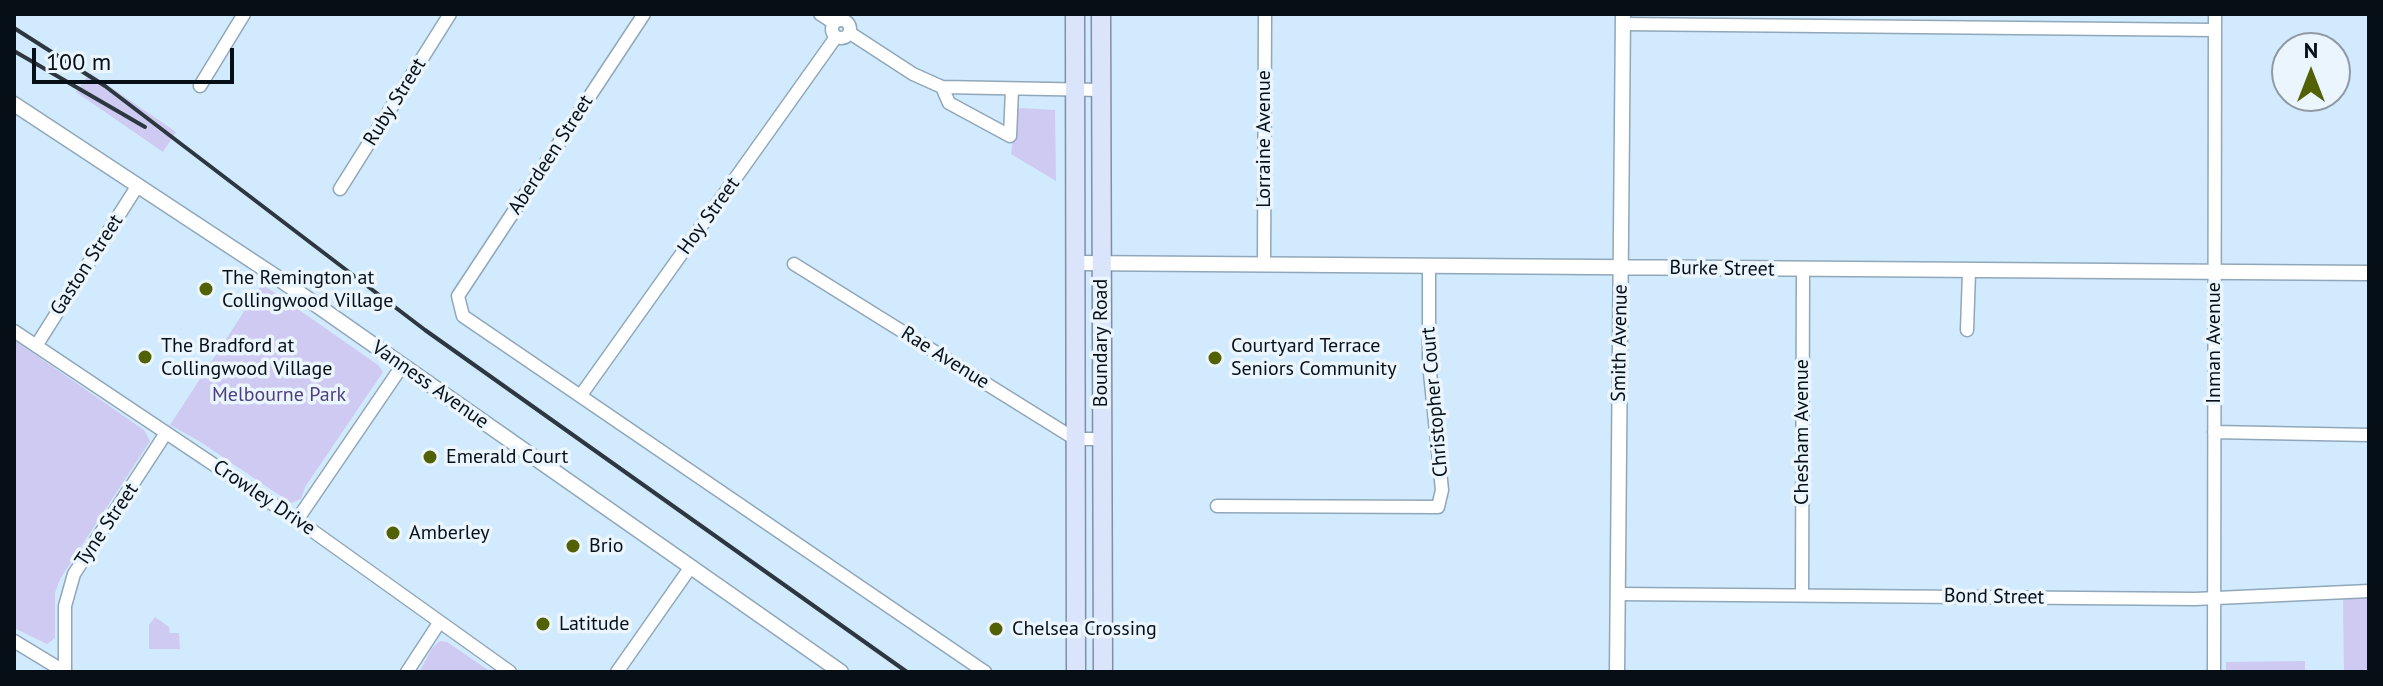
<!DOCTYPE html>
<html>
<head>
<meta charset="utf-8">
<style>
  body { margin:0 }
  #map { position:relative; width:2383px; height:686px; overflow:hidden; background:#d2eafd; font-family:"PT Sans",sans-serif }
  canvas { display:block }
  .frame { position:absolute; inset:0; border:16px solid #070f16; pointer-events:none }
  .north { position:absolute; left:2271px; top:32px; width:80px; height:80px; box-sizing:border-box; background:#ebf5fd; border:2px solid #9099a1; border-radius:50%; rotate:0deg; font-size:22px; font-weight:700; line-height:32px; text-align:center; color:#070f16 }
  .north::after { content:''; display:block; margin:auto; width:28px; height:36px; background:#526103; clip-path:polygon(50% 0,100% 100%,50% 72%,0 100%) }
  .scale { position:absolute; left:32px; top:48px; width:202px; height:36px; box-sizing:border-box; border:4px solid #070f16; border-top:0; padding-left:10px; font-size:24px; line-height:28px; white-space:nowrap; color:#070f16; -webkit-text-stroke:6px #ebf5fd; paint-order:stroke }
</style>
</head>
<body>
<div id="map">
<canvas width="2383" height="686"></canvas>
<div class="frame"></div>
<div class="north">N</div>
<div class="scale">100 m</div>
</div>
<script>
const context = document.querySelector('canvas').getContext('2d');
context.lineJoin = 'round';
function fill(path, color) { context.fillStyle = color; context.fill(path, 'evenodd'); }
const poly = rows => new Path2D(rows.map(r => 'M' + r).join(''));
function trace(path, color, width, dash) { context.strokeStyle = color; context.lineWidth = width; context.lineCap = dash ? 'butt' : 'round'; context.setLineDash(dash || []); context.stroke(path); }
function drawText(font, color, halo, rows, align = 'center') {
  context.font = font + ' "PT Sans",sans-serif'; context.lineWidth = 7; context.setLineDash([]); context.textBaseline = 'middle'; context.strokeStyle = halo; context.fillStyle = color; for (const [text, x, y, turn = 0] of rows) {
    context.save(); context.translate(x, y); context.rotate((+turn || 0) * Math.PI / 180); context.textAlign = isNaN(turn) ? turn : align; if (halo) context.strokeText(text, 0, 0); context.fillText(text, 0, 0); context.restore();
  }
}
const green = poly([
  [90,73,176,132,163,152,76,92],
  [1021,108,1055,110,1056,181,1011,154,1017,110],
  [262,284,378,365,383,372,305,487,301,499,291,503,199,441,170,425],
  [14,340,144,430,150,441,60,579,55,593,55,638,47,644,14,628],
  [2369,596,2369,672,2344,672,2343,598],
  [155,617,169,627,170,633,179,633,180,649,149,649,149,625],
  [440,641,447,642,491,672,419,672,433,647],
  [2305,661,2305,672,2226,672,2226,662]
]);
const minor = poly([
  [644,14,458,296,463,316,985,672],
  [820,14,834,23],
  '832 29a9 9 0 1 1 18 0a9 9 0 1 1-18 0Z',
  [1623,24,2215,30],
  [850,33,913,74,942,87,1101,90],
  [200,86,244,14],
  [942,87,949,103,1010,136,1012,90],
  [340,189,450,14],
  [794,264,1075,439,1100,439],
  [1264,265,1265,14],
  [1967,330,1969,272],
  [14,331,310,529,510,672],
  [36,346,138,185],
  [581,395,836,37],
  [2214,432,2369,435],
  [1217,506,1438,507,1442,490,1429,363,1429,266],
  [297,520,402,366],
  [1802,593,1803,270],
  [1618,594,2195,599,2369,591],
  [14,641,65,672],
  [65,672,65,606,74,574,166,433],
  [407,672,439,623],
  [617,672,690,568],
  [2214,672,2215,14]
]);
const tertiary = poly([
  [14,104,275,276,841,672],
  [1075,263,2369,273],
  [1617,672,1623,14]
]);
const primary = poly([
  [1075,14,1076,672],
  [1101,14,1103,672]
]);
const rail = poly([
  [14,28,105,86,425,330,907,672],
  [14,51,145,127]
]);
const markers = [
  [206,289,8,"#526103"],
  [145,357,8,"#526103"],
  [1215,358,8,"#526103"],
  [430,457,8,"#526103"],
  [393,533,8,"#526103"],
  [573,546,8,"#526103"],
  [543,624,8,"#526103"],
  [996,629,8,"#526103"]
];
const streetNames = [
  ["Ruby Street",395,102,-58],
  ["Lorraine Avenue",1264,139,-90],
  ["Aberdeen Street",551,155,-57],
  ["Hoy Street",709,216,-54],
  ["Gaston Street",87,265,-57],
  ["Burke Street",1722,269,1],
  ["Boundary Road",1101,343,-90],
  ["Smith Avenue",1620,343,-89],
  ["Inman Avenue",2214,343,-90],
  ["Rae Avenue",945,358,32],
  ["Vanness Avenue",430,385,35],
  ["Christopher Court",1435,402,-95],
  ["Chesham Avenue",1802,432,-90],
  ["Crowley Drive",264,498,34],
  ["Tyne Street",107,525,-56],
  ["Bond Street",1994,597,1]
];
const poiNames = [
  ["The Remington at",222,278],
  ["Collingwood Village",222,301],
  ["The Bradford at",161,346],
  ["Collingwood Village",161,369],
  ["Courtyard Terrace",1231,346],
  ["Seniors Community",1231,369],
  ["Emerald Court",446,457],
  ["Amberley",409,533],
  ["Brio",589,546],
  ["Latitude",559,624],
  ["Chelsea Crossing",1012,629]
];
const parkNames = [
  ["Melbourne Park",279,395]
];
fill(green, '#cecaf2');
trace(minor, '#90a7b9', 15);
trace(tertiary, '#90a7b9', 17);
trace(primary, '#808ea8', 21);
trace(minor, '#fff', 12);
trace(tertiary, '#fff', 14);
trace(primary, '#dae4fa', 18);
trace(rail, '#2c3740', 4);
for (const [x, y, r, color] of markers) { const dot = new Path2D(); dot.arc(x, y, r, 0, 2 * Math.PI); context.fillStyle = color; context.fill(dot); trace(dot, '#ebf5fd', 3); }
drawText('20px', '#070f16', '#ebf5fd', streetNames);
drawText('20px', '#070f16', '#ebf5fd', poiNames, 'left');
drawText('20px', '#4d4081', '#ebf5fd', parkNames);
</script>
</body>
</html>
